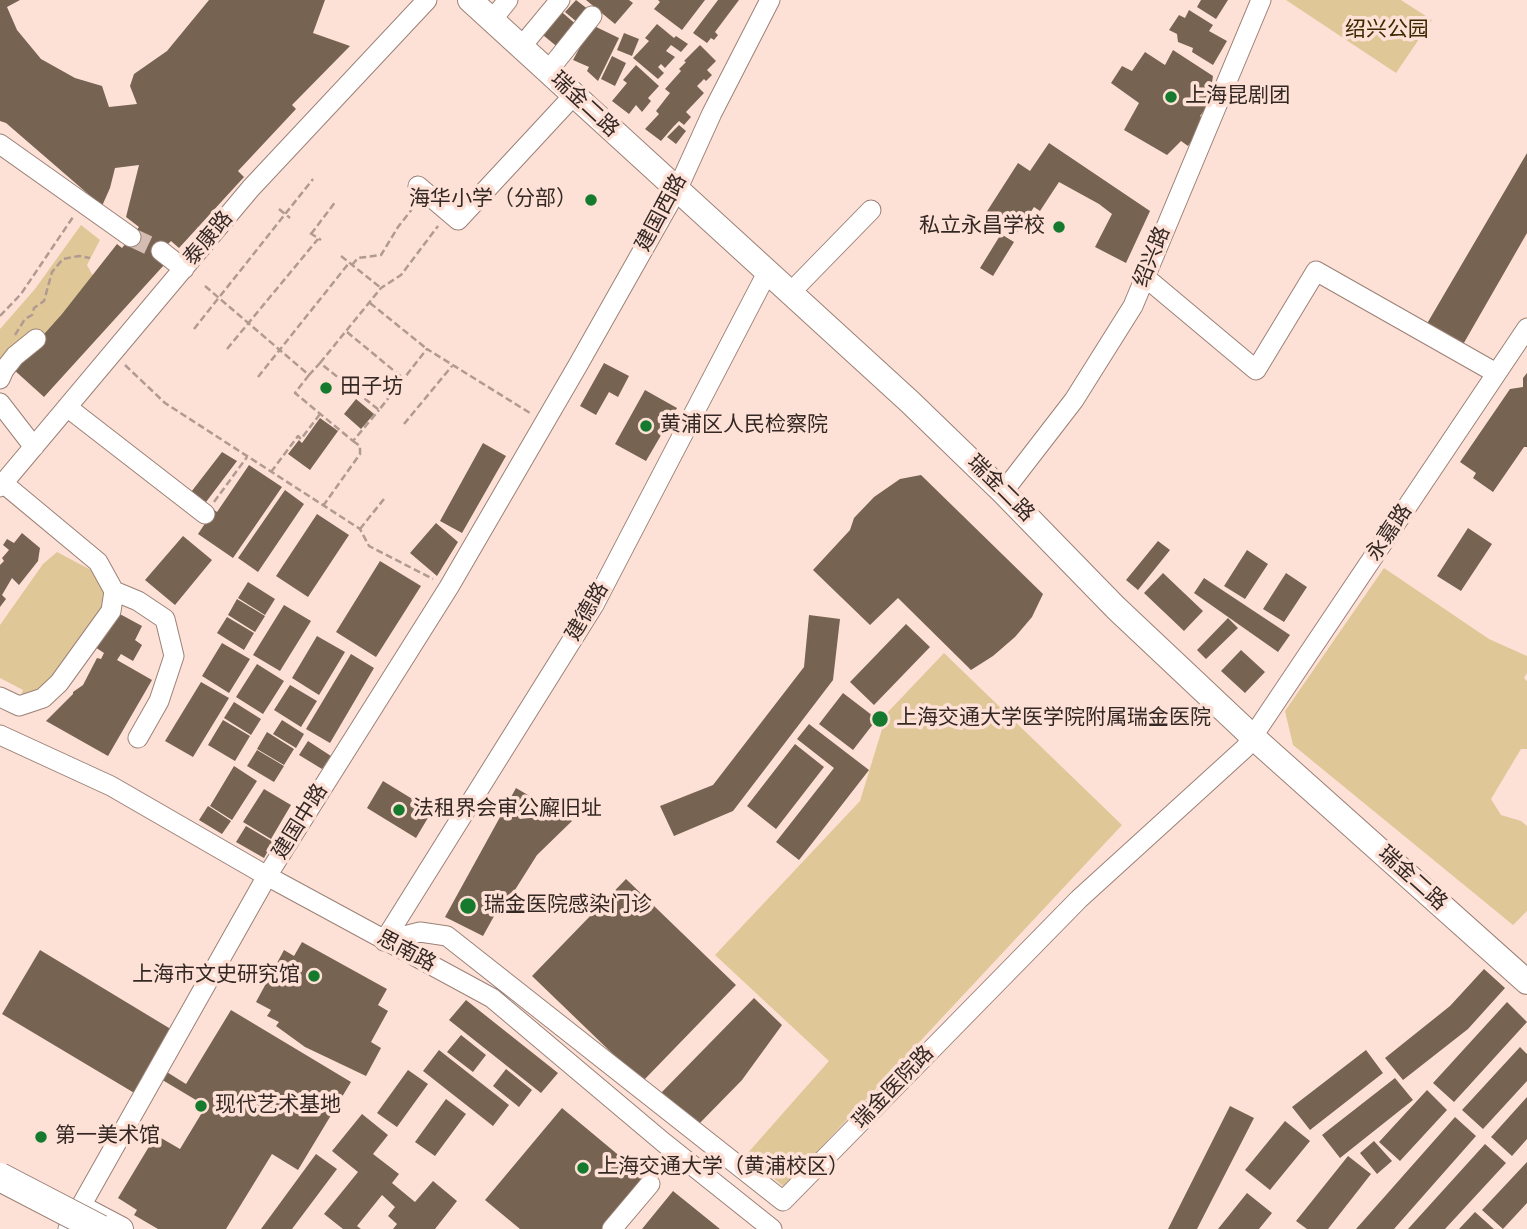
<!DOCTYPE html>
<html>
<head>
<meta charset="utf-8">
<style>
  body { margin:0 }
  canvas { display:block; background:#fee1d6 }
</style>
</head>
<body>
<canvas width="1527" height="1229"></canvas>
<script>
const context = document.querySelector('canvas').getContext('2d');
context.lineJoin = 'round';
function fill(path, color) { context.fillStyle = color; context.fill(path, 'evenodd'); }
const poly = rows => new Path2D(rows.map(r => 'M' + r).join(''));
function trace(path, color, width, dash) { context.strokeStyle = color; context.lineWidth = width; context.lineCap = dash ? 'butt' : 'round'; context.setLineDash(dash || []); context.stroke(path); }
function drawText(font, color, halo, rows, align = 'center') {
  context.font = font + ' Poppins,"Noto Sans SC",sans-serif'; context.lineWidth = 7; context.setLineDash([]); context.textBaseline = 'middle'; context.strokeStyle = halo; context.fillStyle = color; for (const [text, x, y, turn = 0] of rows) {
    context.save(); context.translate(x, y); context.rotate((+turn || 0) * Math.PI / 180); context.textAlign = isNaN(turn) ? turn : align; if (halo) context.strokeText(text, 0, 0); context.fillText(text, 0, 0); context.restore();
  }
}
const green = poly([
  [1286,0,1401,0,1432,20,1396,73],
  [81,225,100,240,87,265,93,276,64,315,43,336,0,362,0,329,35,289],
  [57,552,91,570,105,587,105,610,60,674,38,690,20,698,23,690,0,678,0,625,43,564],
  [1384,568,1489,639,1527,656,1527,673,1524,678,1527,681,1527,749,1521,749,1491,799,1501,815,1521,821,1527,826,1527,911,1513,925,1293,745,1285,711],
  [944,653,1122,825,784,1187,746,1155,829,1061,715,955,860,801,887,713]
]);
const building = poly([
  [0,0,20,0,7,7,17,30,41,59,75,78,102,86,109,107,137,104,130,86,134,74,167,51,209,0,325,0,313,33,350,46,292,105,296,109,238,171,244,177,179,248,171,241,161,251,164,265,44,397,13,369,62,314,117,244,122,248,139,227,126,217,139,165,115,168,110,188,102,206,6,123,0,121],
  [576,0,589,10,578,23,565,12],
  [586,0,629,0,633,3,615,24],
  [658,0,705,0,682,30,654,9,660,2],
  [718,0,739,0,715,32,718,35,714,40,711,38,707,43,693,33],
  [1201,0,1228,0,1216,19,1197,7],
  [557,8,578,26,560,49,538,31],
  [1189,10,1213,25,1209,31,1227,41,1213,65,1192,52,1193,48,1178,42,1177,34,1169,30,1179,15,1185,18],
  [657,24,674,38,676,36,688,44,681,52,671,45,666,51,675,57,665,68,661,64,658,67,664,73,658,79,633,58,649,41,645,38],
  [592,25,619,38,598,81,587,71,589,67,573,60],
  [624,33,639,39,632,56,617,50],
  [700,45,716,61,707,70,712,75,706,81,704,79,697,86,704,93,686,112,691,117,684,125,679,121,674,126,661,141,645,129,659,114,656,111,670,93,665,89,681,71,679,69,686,62,684,61],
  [1173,50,1213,76,1209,104,1200,116,1205,121,1188,146,1181,141,1167,155,1124,130,1139,103,1111,83,1122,66,1132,71,1145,52,1165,65],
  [612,56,626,63,615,86,601,79],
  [636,65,659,86,648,98,651,101,642,112,636,105,629,114,612,101,627,83,623,80],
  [679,125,686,131,676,144,667,137],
  [1049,143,1150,211,1126,263,1095,247,1112,214,1099,204,1059,182,1040,211,1034,207,1015,236,984,216,1018,163,1030,171],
  [1527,153,1527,233,1461,348,1425,327],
  [1001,234,1014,242,993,276,980,268],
  [604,363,629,376,618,397,609,392,596,415,580,406],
  [1527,373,1527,447,1524,447,1493,492,1473,478,1476,473,1460,462,1510,389,1523,387,1523,378],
  [645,390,677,408,646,461,615,444],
  [356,399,374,414,361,429,344,414],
  [320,418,338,431,310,470,288,454,299,440,302,443],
  [483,443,506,456,462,533,440,521],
  [222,452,237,461,203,506,188,496],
  [249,465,282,487,233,558,198,534,214,510,217,512],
  [921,475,1043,594,1032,617,1015,637,993,656,971,670,898,598,870,625,813,570,850,530,854,518,874,497,900,479],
  [285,490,304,504,258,572,238,558],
  [317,514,349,535,308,597,276,576],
  [436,523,458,542,437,576,410,553],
  [1468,528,1492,544,1461,591,1437,576],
  [22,533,40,548,38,561,19,585,12,578,2,595,6,599,0,607,0,565,4,561,2,558,9,550,3,545,7,539,14,543],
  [183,536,212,560,175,605,145,580],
  [1158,541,1170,550,1138,590,1126,580],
  [1247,550,1268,564,1245,599,1224,586],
  [380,561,421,586,376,657,336,632],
  [1163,573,1203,611,1184,631,1144,593],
  [1286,573,1307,587,1284,622,1263,609],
  [1204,578,1290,635,1278,652,1194,593],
  [248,582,275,599,265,615,238,598],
  [237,599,265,616,255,632,228,615],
  [284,605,311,621,280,671,253,655],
  [118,613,142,626,135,640,142,645,133,661,121,654,117,660,152,680,108,756,46,721,73,694,73,692,83,685,97,658,101,659,104,653,95,647],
  [809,615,840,619,833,680,733,811,674,836,660,806,713,785,804,667],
  [227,617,254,633,244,650,217,633],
  [1228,618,1238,628,1206,659,1197,650],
  [906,624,930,647,874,705,850,682],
  [317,636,345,652,319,695,292,678],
  [222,643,250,659,229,693,202,676],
  [1241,650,1265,672,1245,693,1221,671],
  [351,654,374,668,330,743,306,729],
  [257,664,284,681,263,714,236,697],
  [201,682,229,698,193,757,165,741],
  [290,685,317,701,301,727,274,710],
  [843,693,877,719,853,750,819,724],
  [234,702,261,719,251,735,224,718],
  [223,720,250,736,235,761,208,745],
  [282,720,304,734,296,748,273,734],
  [809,724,869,770,799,860,776,842,834,768,797,739],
  [267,732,294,749,284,765,257,749],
  [308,741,331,756,322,769,299,755],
  [795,744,824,767,776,829,747,806],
  [257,750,284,766,274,782,247,766],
  [234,766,257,781,232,820,210,806],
  [383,781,432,811,416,838,367,808],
  [516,788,572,821,537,855,508,901,503,900,483,936,445,917],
  [264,789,291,805,271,839,243,822],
  [208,806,231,821,222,834,199,820],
  [246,826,273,842,264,858,236,842],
  [626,879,736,985,642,1082,532,976],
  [302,942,387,989,378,1005,388,1011,371,1042,381,1048,366,1076,305,1047,276,1026,279,1022,267,1016,271,1010,256,1002,284,950,294,956],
  [40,950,174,1031,154,1064,186,1084,231,1010,351,1082,298,1170,272,1154,226,1229,158,1229,134,1215,137,1210,118,1198,156,1135,180,1149,206,1106,149,1072,136,1094,2,1014],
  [1484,969,1505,988,1468,1029,1403,1080,1385,1058,1450,1006],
  [754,998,782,1025,742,1080,696,1127,661,1093],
  [466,1000,558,1073,541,1093,449,1020],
  [1507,1002,1527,1022,1454,1102,1433,1083],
  [461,1035,486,1055,473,1072,447,1052],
  [1520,1047,1527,1054,1527,1081,1483,1129,1462,1110],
  [439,1050,509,1105,493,1126,423,1071],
  [1366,1050,1383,1073,1310,1130,1292,1107],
  [506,1069,532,1090,519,1107,493,1086],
  [408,1070,428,1084,397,1127,377,1113],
  [1395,1078,1413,1100,1340,1158,1322,1135],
  [1427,1090,1447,1110,1400,1161,1379,1142],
  [1527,1097,1527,1139,1512,1156,1491,1137],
  [446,1099,466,1114,435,1156,415,1142],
  [1230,1106,1254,1118,1197,1229,1168,1229],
  [562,1108,646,1178,604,1229,520,1229,485,1200],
  [362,1114,388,1135,373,1154,399,1174,392,1183,415,1202,433,1181,457,1201,435,1229,393,1229,397,1224,388,1216,395,1207,382,1195,357,1226,361,1229,343,1229,324,1214,358,1172,332,1151],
  [1455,1117,1476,1136,1394,1229,1356,1229],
  [1285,1121,1310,1141,1270,1190,1245,1170],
  [1374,1141,1392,1161,1377,1174,1360,1153],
  [1485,1144,1506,1163,1445,1229,1408,1229],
  [316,1154,337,1169,292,1229,261,1229],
  [1348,1156,1371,1174,1328,1229,1307,1229,1296,1221],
  [1527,1162,1527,1203,1503,1229,1482,1210],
  [673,1191,720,1229,642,1229],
  [1247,1193,1272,1213,1259,1229,1218,1229],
  [1475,1212,1494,1229,1459,1229]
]);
const minorTunnel = poly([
  [131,237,161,251]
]);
const path = poly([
  [279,209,290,218],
  [310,233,321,240],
  [311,234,336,201],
  [341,256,381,288],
  [352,265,358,258,381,255,398,227,416,204],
  [205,286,309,375,320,363,379,410,427,349,530,413],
  [370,303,427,349],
  [0,316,21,294,73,217],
  [194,329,313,179],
  [347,332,404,379],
  [15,335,25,319,32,315,34,308,44,301,52,272,63,259,79,256,90,258],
  [227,349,318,239],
  [320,363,381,288,401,275,438,226],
  [125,365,165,403,360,529,369,546,433,579],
  [309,375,295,393,353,441,379,410],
  [258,377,349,263],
  [404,424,452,366],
  [271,472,298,436,301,439,320,414],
  [214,502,247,457],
  [323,506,360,454,360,446,353,441],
  [360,529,384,499]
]);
const minor = poly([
  [492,20,508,0],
  [521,47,560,0],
  [548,71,592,16],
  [0,144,131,237],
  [418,186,458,220,574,95],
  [161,251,184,269],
  [1145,277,1256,370,1316,271,1496,373],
  [791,292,871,210],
  [0,379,4,370,15,356,36,339],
  [0,403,34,447],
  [67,407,205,514],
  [0,487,251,188,427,0],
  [1003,492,1074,400,1133,306,1261,0],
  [114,591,138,601,165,619,174,656,159,701,138,738],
  [0,697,19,706,43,698,59,683,111,611,114,591,98,562,3,483],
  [0,735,111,786,267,876,492,998,663,1142,772,1229],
  [384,941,420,932,447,936,783,1201,1079,899,1245,748,1527,328],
  [384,941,594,605,768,271],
  [68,1229,267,876,449,587,578,365,678,188,712,113,770,0],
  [612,1229,650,1184]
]);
const major = poly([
  [470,0,910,402,1003,492,1116,608,1254,738,1527,982],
  [83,1209,121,1229]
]);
const highwayBridge = poly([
  [0,1177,100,1229]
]);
const markers = [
  [1171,97,7,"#157a2d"],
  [591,200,7,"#157a2d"],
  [1059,227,7,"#157a2d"],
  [326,388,7,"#157a2d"],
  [646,426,7,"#157a2d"],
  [880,719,9,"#157a2d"],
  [399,810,7,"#157a2d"],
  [468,906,9,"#157a2d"],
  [314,976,7,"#157a2d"],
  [201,1106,7,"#157a2d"],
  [41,1137,7,"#157a2d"],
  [583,1168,7,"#157a2d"]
];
const parkNames = [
  ["绍兴公园",1387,31]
];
const poiNames = [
  ["上海昆剧团",1185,97],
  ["海华小学（分部）",577,200,"right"],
  ["私立永昌学校",1045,227,"right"],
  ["田子坊",340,388],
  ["黄浦区人民检察院",660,426],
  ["上海交通大学医学院附属瑞金医院",896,719],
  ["法租界会审公廨旧址",413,810],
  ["瑞金医院感染门诊",484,906],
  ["上海市文史研究馆",300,976,"right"],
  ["现代艺术基地",215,1106],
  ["第一美术馆",55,1137],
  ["上海交通大学（黄浦校区）",597,1168]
];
const streetNames = [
  ["瑞金二路",584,105,43],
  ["建国西路",662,213,-62],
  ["泰康路",209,239,-50],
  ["绍兴路",1153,257,-68],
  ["瑞金二路",1000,489,45],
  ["永嘉路",1390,533,-56],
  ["建德路",588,612,-60],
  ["建国中路",301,822,-58],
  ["瑞金二路",1412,879,42],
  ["思南路",406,952,28],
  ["瑞金医院路",894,1088,-46]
];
fill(green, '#dfc798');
fill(building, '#766352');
trace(minorTunnel, '#d5bcb2', 19, [19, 10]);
trace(minor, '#9b8177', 21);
trace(major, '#9b8177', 26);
trace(path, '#b09a91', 2.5, [7, 3.5]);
trace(minor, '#fff', 19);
trace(major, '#fff', 24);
trace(highwayBridge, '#9b8177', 30, []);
trace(highwayBridge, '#fff', 28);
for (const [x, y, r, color] of markers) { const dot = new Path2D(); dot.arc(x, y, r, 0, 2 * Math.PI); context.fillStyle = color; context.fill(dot); trace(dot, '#fee1d6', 2.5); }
drawText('21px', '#3b2900', '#fee1d6', parkNames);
drawText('21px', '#332824', '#fee1d6', poiNames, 'left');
drawText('21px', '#332824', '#fee1d6', streetNames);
</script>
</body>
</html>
